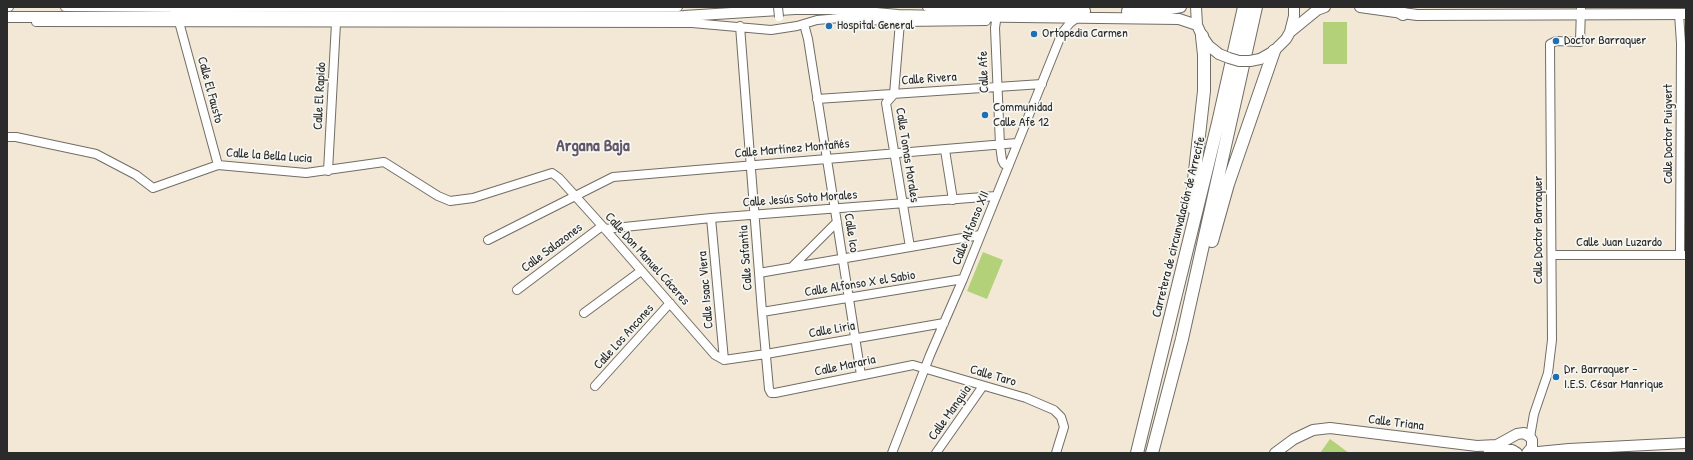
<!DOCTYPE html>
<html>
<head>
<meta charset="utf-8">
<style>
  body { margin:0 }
  #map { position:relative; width:1693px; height:460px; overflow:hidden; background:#f3e8d5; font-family:"Patrick Hand",sans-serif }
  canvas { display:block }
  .frame { position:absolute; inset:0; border:8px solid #2b2b2b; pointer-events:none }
</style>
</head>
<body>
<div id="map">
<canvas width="1693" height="460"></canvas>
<div class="frame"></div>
</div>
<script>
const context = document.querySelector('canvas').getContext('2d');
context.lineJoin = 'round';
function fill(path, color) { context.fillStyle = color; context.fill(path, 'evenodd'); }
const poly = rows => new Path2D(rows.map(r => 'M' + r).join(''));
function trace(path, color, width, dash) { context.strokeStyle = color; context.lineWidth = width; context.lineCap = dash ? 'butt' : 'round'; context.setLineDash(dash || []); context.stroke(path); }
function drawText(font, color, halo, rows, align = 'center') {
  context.font = font + ' "Patrick Hand",sans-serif'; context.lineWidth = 3.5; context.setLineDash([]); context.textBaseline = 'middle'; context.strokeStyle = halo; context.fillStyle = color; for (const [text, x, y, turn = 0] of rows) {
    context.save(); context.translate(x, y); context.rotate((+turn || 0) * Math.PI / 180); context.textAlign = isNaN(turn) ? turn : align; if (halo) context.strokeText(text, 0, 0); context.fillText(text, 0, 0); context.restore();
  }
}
const green = poly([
  [1323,22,1347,22,1347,64,1323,64],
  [983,252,1003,260,987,299,967,291],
  [1330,439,1349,453,1320,453]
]);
const minor = poly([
  [7,7,9,7],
  [65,7,182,8],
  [927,7,1024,11],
  [216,8,678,7],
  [1679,14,1681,43,1680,255],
  [996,21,995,28,1000,145,1002,160,1004,164,1009,165],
  [36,22,692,23,771,30,797,26,817,20,840,18,900,22,986,21],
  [179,22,218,165],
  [900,22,894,94,886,103,910,247],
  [804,24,808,39,861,375],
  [740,26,762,312,769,389,771,393,775,393,913,365,1026,398,1054,410,1061,417,1064,427,1056,453],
  [817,99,1042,84],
  [7,137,16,137,96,154,136,175,153,188,218,165,306,173,384,162,438,196,450,201,473,198,552,173,559,178,605,229,715,355,724,360],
  [945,150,953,200],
  [328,171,336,23],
  [711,218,724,360],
  [605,229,711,218,996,196],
  [488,240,613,177,1017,143],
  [1552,255,1685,255],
  [792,267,837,222],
  [759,273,980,235],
  [517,290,602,226],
  [762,312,963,279],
  [584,313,641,271],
  [724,360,766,354,944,323],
  [595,386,670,303],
  [1530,437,1534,414,1548,373,1552,340,1550,44,1556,41,1580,42,1581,7],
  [892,453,930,355,963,279,1062,33,1070,23,1078,17],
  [936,453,983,386]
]);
const major = poly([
  [1066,7,1085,11],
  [1196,7,1197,25,1202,36,1209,46,1219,54],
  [1360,7,1417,15,1686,14],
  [176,11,199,9,221,11],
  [1023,11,1069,11],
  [1127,11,1165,10,1181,7],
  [7,17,684,16,795,9,832,9,898,15,943,16,1179,19,1197,25],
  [1290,32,1317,10,1325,7],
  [1260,59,1274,51,1286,39,1290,32,1294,16,1294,7],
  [1488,449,1512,450,1517,453],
  [1275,453,1294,439,1313,430,1330,428,1477,446,1497,445,1517,434,1524,433,1530,437,1532,440,1532,447,1527,453],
  [1528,453,1569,449,1686,443]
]);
const highway = poly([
  [1390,7,1396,9,1403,14],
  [1191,207,1204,91,1204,55,1202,36],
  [1212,241,1228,184,1274,51],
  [1137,453,1218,123,1244,7],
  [1152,453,1182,339,1256,7]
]);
const minorBridge = poly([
  [778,7,779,17]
]);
const majorBridge = poly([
  [1219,54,1229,58,1239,61,1250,61,1260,59]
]);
const markers = [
  [829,26,4,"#1f6fb2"],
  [1034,34,4,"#1f6fb2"],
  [1556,41,4,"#1f6fb2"],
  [985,115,4,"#1f6fb2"],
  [1556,377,4,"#1f6fb2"]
];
const poiNames = [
  ["Hospital General",837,26],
  ["Ortopedia Carmen",1042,34],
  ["Doctor Barraquer",1564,41],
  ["Communidad",993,108],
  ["Calle Afe 12",993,123],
  ["Dr. Barraquer -",1564,370],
  ["I.E.S. César Manrique",1564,385]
];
const streetNames = [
  ["Calle Afe",984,72,-92],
  ["Calle Rivera",929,79,-4],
  ["Calle El Fausto",210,90,75],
  ["Calle El Rapido",320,96,-87],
  ["Calle Doctor Puigvert",1669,134,-90],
  ["Calle Martínez Montañés",792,149,-5],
  ["Calle Tomas Morales",907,155,81],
  ["Calle la Bella Lucia",269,156,4],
  ["Calle Jesús Soto Morales",800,199,-4],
  ["Carretera de circunvalación de Arrecife",1179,227,-76],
  ["Calle Alfonso XII",971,228,-68],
  ["Calle Doctor Barraquer",1539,230,-90],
  ["Calle Ico",851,233,81],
  ["Calle Juan Luzardo",1619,243],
  ["Calle Salazones",552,248,-37],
  ["Calle Safantia",746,258,-94],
  ["Calle Don Manuel Cáceres",647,259,48],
  ["Calle Alfonso X el Sabio",860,284,-9],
  ["Calle Isaac Viera",706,290,-95],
  ["Calle Liria",832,330,-10],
  ["Calle Los Ancones",624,337,-48],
  ["Calle Mararia",845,366,-12],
  ["Calle Taro",993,376,16],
  ["Calle Manguia",950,413,-55],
  ["Calle Triana",1396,423,7]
];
const districtNames = [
  ["Argana Baja",593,146]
];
fill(green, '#b2d178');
trace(minor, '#716d66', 10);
trace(major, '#716d66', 12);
trace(highway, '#716d66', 14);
trace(minor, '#fff', 8);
trace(major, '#fff', 10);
trace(highway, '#fff', 12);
trace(minorBridge, '#716d66', 10, []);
trace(majorBridge, '#716d66', 12, []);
trace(minorBridge, '#fff', 8);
trace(majorBridge, '#fff', 10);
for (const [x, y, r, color] of markers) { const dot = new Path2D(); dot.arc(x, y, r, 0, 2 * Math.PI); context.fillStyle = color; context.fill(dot); trace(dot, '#f6f6f2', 1.5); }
drawText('13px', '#2b2b2b', '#f6f6f2', poiNames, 'left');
drawText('13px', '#2b2b2b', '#f6f6f2', streetNames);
drawText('bold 17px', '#615767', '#f6f6f2', districtNames);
</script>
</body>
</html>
